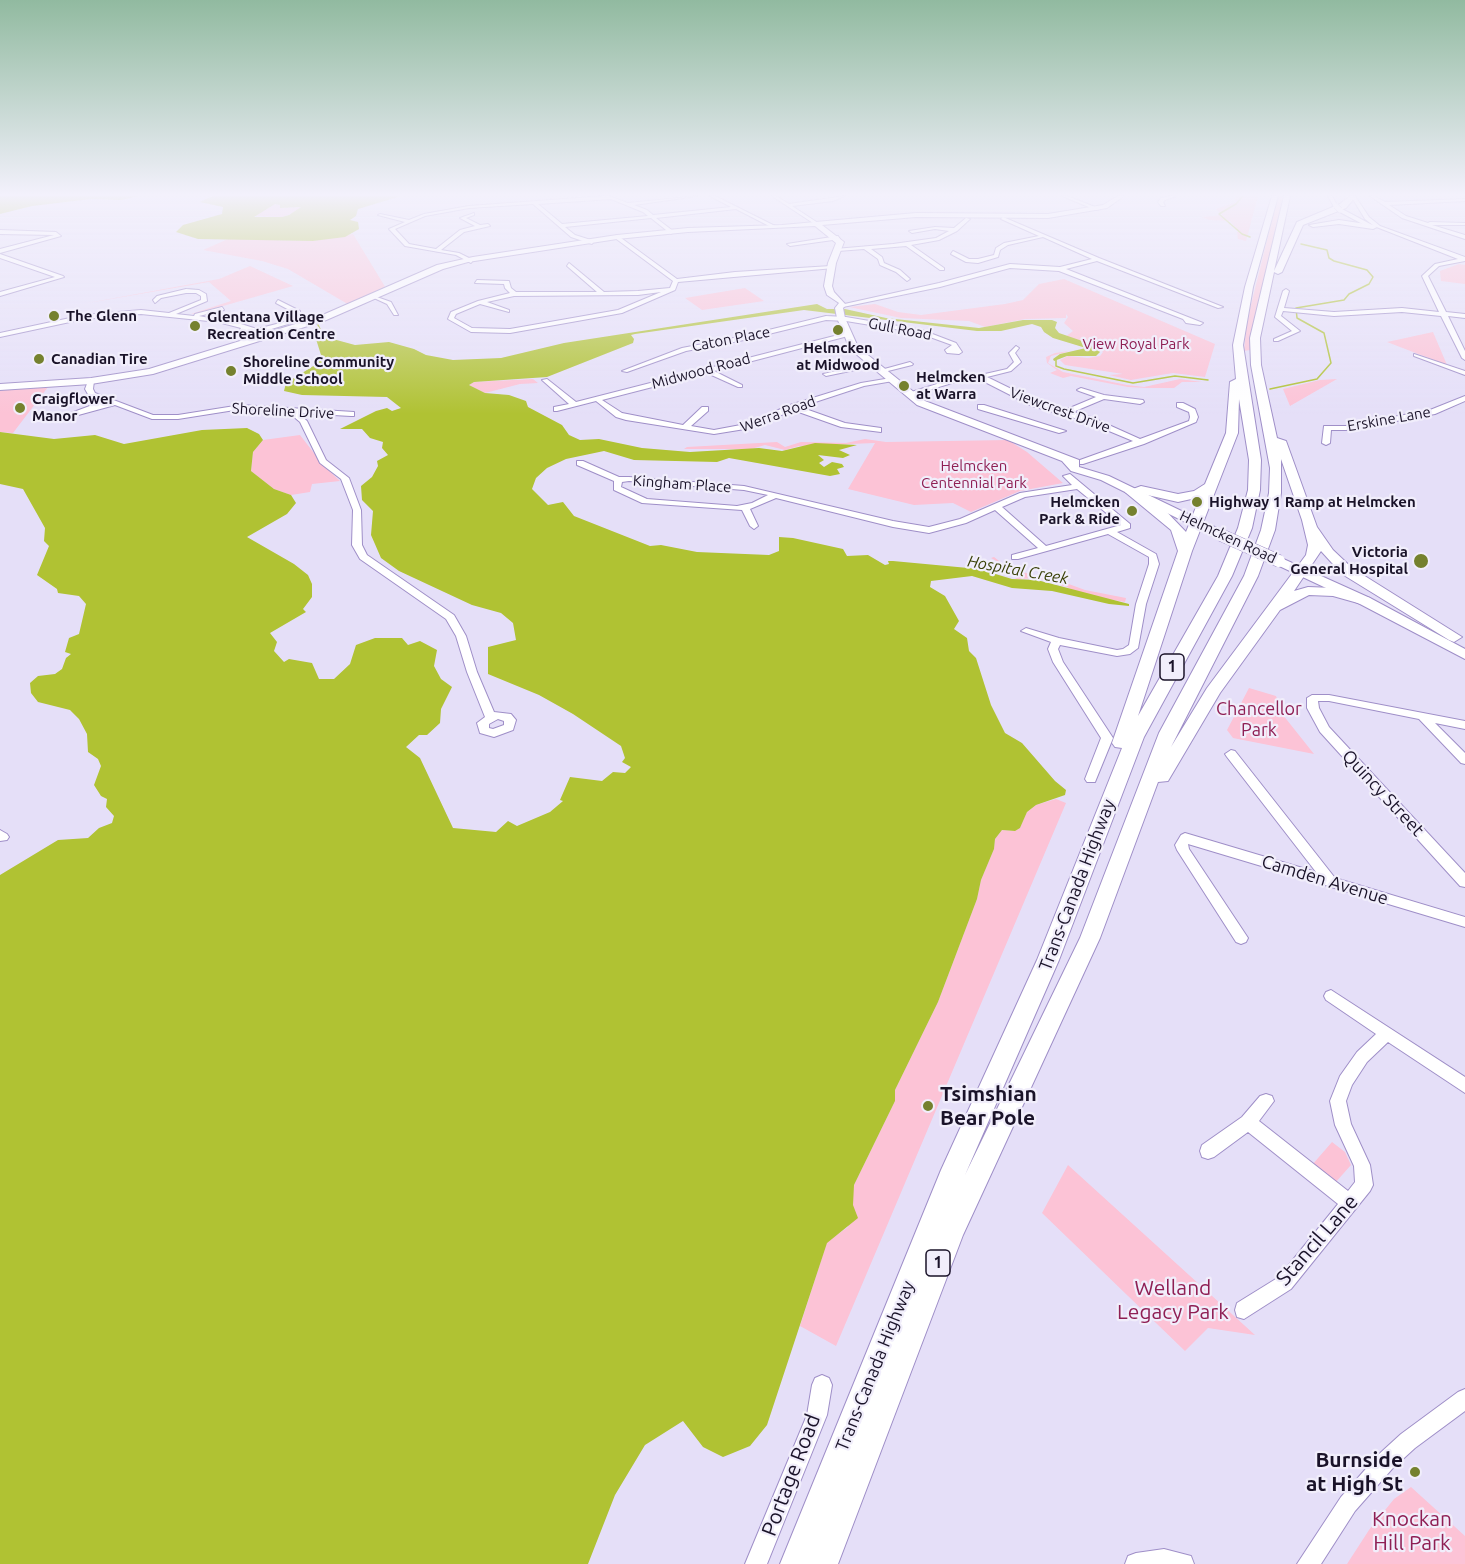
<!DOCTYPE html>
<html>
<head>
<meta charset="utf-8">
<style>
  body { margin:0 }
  canvas { display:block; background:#e5dff8 }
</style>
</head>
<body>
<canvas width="1465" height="1564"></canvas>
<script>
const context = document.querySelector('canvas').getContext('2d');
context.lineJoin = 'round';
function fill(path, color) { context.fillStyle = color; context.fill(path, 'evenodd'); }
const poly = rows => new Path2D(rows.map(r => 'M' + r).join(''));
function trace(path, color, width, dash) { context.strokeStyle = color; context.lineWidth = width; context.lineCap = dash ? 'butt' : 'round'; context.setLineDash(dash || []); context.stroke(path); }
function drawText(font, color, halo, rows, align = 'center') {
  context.font = font + ' Ubuntu,sans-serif'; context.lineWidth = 4.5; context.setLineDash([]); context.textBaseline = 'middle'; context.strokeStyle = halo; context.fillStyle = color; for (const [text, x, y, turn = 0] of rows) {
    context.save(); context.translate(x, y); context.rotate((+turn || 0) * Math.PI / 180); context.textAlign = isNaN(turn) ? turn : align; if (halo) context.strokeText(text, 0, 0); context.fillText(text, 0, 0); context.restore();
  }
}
const green = poly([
  [1235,196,1258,196,1246,241,1238,239,1237,232,1240,232,1230,221,1209,220,1202,217,1222,215,1216,209,1236,202],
  [1278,196,1283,196,1256,312,1250,350,1244,351,1247,321],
  [275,204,280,205,280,208,301,207,293,213,282,217,253,216],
  [353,234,387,290,351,306,288,269,262,261,203,250,228,239,313,241],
  [1459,264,1465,265,1465,284,1441,281,1440,271],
  [250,266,293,286,195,314,191,314,231,301,209,282,82,304,219,279],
  [1064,279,1215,344,1205,377,1173,373,1131,380,1109,375,1123,374,1065,365,1060,360,1068,356,1088,358,1100,356,1103,352,1096,345,1065,337,1073,331,1064,323,1068,317,1066,314,1066,318,1025,319,985,327,969,321,901,318,849,307,875,304,898,312,921,315,1005,304,1023,300,1039,284],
  [745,288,764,301,702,310,685,298],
  [1433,332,1447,365,1387,342],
  [1070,351,1051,356,1048,363,1063,372,1127,385,1144,387,1180,379,1202,382,1182,382,1174,388,1147,388,1128,387,1071,376,1063,378,1050,373,1057,370,1047,363,1046,357,1055,353],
  [533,379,538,383,520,384,485,393,469,385,474,382],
  [1337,379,1290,406,1283,389,1320,380],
  [48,387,13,433,0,432,0,390],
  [300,435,324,466,340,481,312,484,310,492,291,495,274,489,251,471,253,452,263,440],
  [865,439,886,442,1008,440,1027,452,1063,483,1020,491,971,512,953,503,914,505,848,489,875,443,799,446,785,450,765,445,751,449,684,449,687,447,777,442,785,447,801,442,846,443],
  [994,557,1007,567,1042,578,1047,576,1085,590,1126,598,1125,602,1073,593,1073,590,1067,587,1037,578,1015,579,1020,575,1019,572,989,565,993,562,1002,564,991,558],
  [1249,688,1276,696,1283,715,1314,754,1233,738,1227,730],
  [1056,799,1066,803,836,1346,800,1326,827,1242,848,1227,854,1185,895,1101,895,1090,938,1002,977,899,981,880,994,849,995,839,1002,830,1014,831,1020,828,1027,812,1036,805],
  [1332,1142,1345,1152,1351,1165,1335,1183,1312,1165],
  [1068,1165,1255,1335,1208,1328,1185,1351,1042,1213],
  [1411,1487,1465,1536,1465,1564,1347,1564,1369,1530,1394,1499]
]);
const water = poly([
  [0,196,139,196,121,200,91,199,32,206,0,214],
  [212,196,401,196,358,209,356,216,350,220,358,222,359,229,345,237,313,241,198,239,176,232,183,225,222,214,223,207,200,202],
  [275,204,280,205,280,208,301,207,289,215,282,217,254,217],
  [817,304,827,309,845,309,886,318,979,328,1023,320,1052,320,1057,322,1055,328,1059,333,1094,345,1100,352,1096,356,1067,356,1054,361,1053,359,1060,354,1086,348,1053,338,1044,332,1041,327,1032,324,1001,331,977,331,804,310,635,334,631,335,634,339,633,343,547,377,474,382,469,385,485,393,509,395,526,401,528,407,562,425,569,435,580,440,599,439,642,448,690,452,759,448,782,451,815,443,857,445,839,450,850,455,843,458,818,455,824,460,819,463,824,467,832,462,842,464,844,467,837,469,840,474,830,476,729,458,717,462,634,460,604,451,566,459,547,468,536,478,532,489,548,505,563,502,574,516,650,546,661,545,697,552,769,555,779,551,779,537,793,538,843,549,847,556,868,555,885,565,889,564,888,561,893,561,979,569,1012,579,1037,580,1129,604,1129,606,1109,604,1052,591,1012,588,972,576,931,581,930,587,945,596,959,621,954,629,967,638,969,651,976,658,991,705,1005,733,1022,743,1055,781,1066,790,1065,795,1036,805,1027,812,1020,828,1015,831,1002,830,995,839,994,849,981,880,977,899,938,1002,895,1090,895,1101,854,1185,853,1205,858,1218,827,1243,767,1425,750,1446,723,1457,703,1447,683,1421,645,1445,615,1495,588,1564,0,1564,0,875,58,840,88,838,99,828,112,823,114,816,106,807,107,799,101,796,94,785,101,766,98,759,88,752,87,734,79,719,70,710,38,702,31,693,30,683,38,676,55,674,62,669,66,658,71,654,65,652,69,638,79,634,86,604,79,596,58,593,57,589,37,575,49,546,44,541,45,528,23,489,0,484,0,432,54,439,95,435,124,444,202,430,247,428,259,434,263,440,253,452,251,471,274,489,291,495,296,503,287,514,247,537,294,564,308,575,312,584,312,597,303,609,306,612,270,633,277,642,274,651,284,662,289,659,312,663,319,679,334,679,350,664,356,645,375,638,402,638,408,645,420,641,437,650,434,666,441,679,452,687,441,709,440,723,427,735,419,735,406,747,420,758,453,828,496,832,508,821,517,826,550,812,563,801,560,800,570,777,602,781,613,772,625,773,631,767,622,762,625,758,621,746,573,714,539,695,488,674,488,647,516,640,513,623,501,613,472,605,399,571,381,558,371,535,373,511,362,500,361,486,372,477,378,466,377,461,388,455,382,448,383,442,370,438,362,429,340,429,376,411,387,408,392,411,401,408,387,397,302,395,284,391,286,383,315,365,321,355,316,339,318,335,355,345,389,342,414,349,426,355,453,360,501,358,564,343]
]);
const stream = poly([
  [1243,196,1236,204,1219,214,1242,234,1250,237],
  [318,325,323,335],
  [1056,360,1056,366,1064,369,1133,383,1175,376,1208,380],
  [1270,389,1317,379,1331,363,1324,333,1297,318,1296,308,1344,300,1349,294,1369,284,1373,277,1367,270,1334,261,1329,258,1327,250,1301,244]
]);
const minor = poly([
  [604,196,609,196,628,203,697,196,634,205,647,210,653,215,731,207,710,196,715,196,777,227,773,228,736,209,656,218,673,231,671,234,651,218,565,227,575,235,594,241,592,244,571,237,533,204,469,208,425,216,395,229,409,244,436,249,460,230,475,226,460,218,474,213,474,215,466,218,480,225,488,224,490,226,464,232,441,250,459,253,473,260,471,263,456,255,405,246,389,229,405,222,378,215,380,214,409,220,424,214,469,206,604,196],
  [611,199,643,212,648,216,562,224,538,204,611,199],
  [772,196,776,196,789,204,845,196,833,201,792,206,818,223,816,225,772,196],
  [1062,196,1067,196,1100,209,1096,210,1062,196],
  [1171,196,1176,196,1165,200,1163,202,1165,206,1161,206,1158,202,1161,198,1171,196],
  [1328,196,1332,196,1338,207,1334,207,1328,196],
  [1351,196,1355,196,1369,217,1380,226,1465,257,1465,261,1439,266,1428,276,1446,312,1465,314,1465,318,1448,316,1465,351,1465,360,1462,358,1441,316,1402,312,1334,316,1283,311,1281,316,1300,331,1278,341,1274,341,1274,339,1292,331,1275,317,1283,291,1286,289,1289,291,1284,308,1334,312,1402,308,1439,312,1422,276,1435,264,1458,259,1374,226,1374,228,1370,228,1338,211,1338,209,1342,209,1374,226,1365,219,1351,196],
  [1370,196,1374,196,1385,202,1465,199,1465,201,1389,205,1406,216,1428,223,1430,222,1465,223,1465,225,1432,225,1465,235,1465,239,1402,218,1370,196],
  [1003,217,1099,258,1223,307,1218,308,1097,261,1066,269,1203,323,1200,325,1186,323,1183,319,1059,271,1010,268,940,287,843,307,840,305,939,283,1010,264,1060,267,1092,259,1043,237,1008,245,1000,250,998,257,978,263,966,262,951,254,953,251,969,259,978,259,994,255,996,248,1004,243,1039,236,1001,219,1003,217],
  [966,218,970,219,957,231,939,240,911,245,944,268,944,270,940,270,906,246,871,249,882,257,884,263,900,270,910,279,907,281,896,272,880,265,878,259,864,249,838,251,835,249,893,244,936,238,949,231,935,229,912,233,909,231,935,227,954,228,966,218],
  [0,230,56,232,61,236,0,253,0,249,54,235,0,234,0,230],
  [617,235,677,279,735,272,831,266,834,268,678,282,675,290,622,313,510,333,471,332,448,319,451,312,478,301,510,293,505,288,504,284,475,283,477,280,509,281,511,288,516,292,597,292,567,266,569,263,604,292,638,291,670,288,673,281,615,238,617,235],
  [661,292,618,310,510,329,472,328,454,318,456,314,480,304,509,312,509,310,487,302,514,296,638,295,661,292],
  [838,236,840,239,790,246,787,244,838,236],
  [0,254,63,276,64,277,0,296,0,292,55,277,0,258,0,254],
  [186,289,199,290,206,294,207,301,176,314,194,316,195,314,222,307,224,310,199,316,235,323,255,315,257,318,241,324,257,329,284,322,294,316,295,313,276,303,278,300,300,311,300,317,288,324,245,337,238,333,241,328,218,322,141,314,84,319,0,337,0,333,84,315,141,310,169,313,201,300,201,296,196,293,186,293,161,298,155,303,153,300,157,296,186,289],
  [374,296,391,302,398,315,394,315,387,304,374,298,374,296],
  [826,316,846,317,922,330,956,343,962,352,959,354,947,353,945,350,952,345,919,333,846,321,826,320,744,340,686,351,627,372,622,371,682,348,744,336,826,316],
  [846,333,848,334,848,336,714,371,742,385,742,387,738,387,707,373,602,400,622,413,683,425,702,407,708,407,708,411,691,426,714,430,746,424,790,405,861,383,891,378,893,379,893,381,864,386,800,407,845,423,881,428,881,432,841,427,793,410,751,428,714,434,626,420,616,417,596,401,557,411,554,411,554,407,569,404,542,380,547,379,576,402,846,333],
  [1016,346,1019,348,1015,353,1021,362,1020,363,1011,371,987,377,1038,402,1065,410,1096,397,1079,391,1077,390,1081,388,1104,395,1143,400,1144,402,1140,404,1104,399,1073,412,1091,417,1140,439,1189,421,1190,417,1189,412,1177,407,1177,403,1183,403,1195,409,1198,417,1196,422,1144,444,1083,464,1080,464,1080,460,1133,441,1085,421,1032,406,979,379,962,380,909,396,905,394,959,377,985,374,1007,369,1014,362,1009,353,1016,346],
  [1414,354,1465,371,1465,375,1414,356,1414,354],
  [910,362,913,364,912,365,880,373,877,371,910,362],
  [872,363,874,364,874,366,826,376,823,374,872,363],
  [91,379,94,381,93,389,95,393,153,415,178,415,241,405,354,412,354,416,351,416,298,413,307,421,326,460,349,478,361,510,362,545,367,555,454,615,466,636,477,672,494,712,511,714,516,720,513,730,494,737,480,733,477,723,485,717,467,672,456,636,446,619,360,559,352,545,353,510,341,479,320,463,300,422,288,412,241,409,178,419,152,419,115,405,71,417,71,413,103,401,89,396,85,389,88,381,91,379],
  [498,719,504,721,504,725,493,729,489,728,489,724,498,719],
  [1465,396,1465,401,1435,414,1346,430,1331,430,1330,443,1326,445,1322,443,1324,426,1346,426,1430,410,1465,396],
  [978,405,984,405,1066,431,1059,433,978,409,978,405],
  [577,461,583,461,619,477,629,477,744,486,893,521,929,527,960,519,1020,493,1072,485,1063,476,1070,474,1130,524,1130,528,1117,532,1156,554,1159,564,1146,604,1138,648,1130,654,1117,656,1060,645,1058,649,1063,662,1113,738,1095,782,1087,782,1085,779,1101,738,1053,662,1048,649,1051,642,1021,631,1026,628,1059,638,1117,650,1123,649,1129,645,1136,604,1149,564,1149,557,1108,534,1018,559,1012,559,1012,555,1038,548,995,510,966,523,929,533,893,527,776,498,750,509,758,526,754,529,750,526,742,510,642,503,614,490,614,481,577,465,577,461],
  [629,481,744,490,768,495,752,503,737,506,647,499,621,487,622,482,629,481],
  [1077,489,1121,525,1046,546,1002,507,1025,497,1077,489],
  [1312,695,1329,695,1465,721,1465,729,1435,723,1465,753,1465,764,1461,763,1419,719,1329,701,1318,701,1319,708,1329,727,1465,873,1465,887,1460,886,1320,732,1307,708,1307,698,1312,695],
  [1231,750,1235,751,1335,878,1465,917,1465,927,1188,844,1189,849,1248,938,1246,942,1241,944,1236,942,1177,850,1175,845,1181,835,1185,833,1316,872,1227,757,1225,754,1231,750],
  [0,830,7,834,9,837,7,840,0,841,0,830],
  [1331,990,1465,1077,1465,1093,1388,1042,1367,1062,1352,1085,1346,1101,1351,1124,1370,1165,1373,1185,1370,1191,1291,1289,1244,1319,1237,1317,1235,1310,1237,1303,1279,1277,1338,1204,1248,1132,1214,1157,1208,1159,1202,1157,1200,1151,1202,1145,1242,1117,1260,1096,1266,1094,1272,1096,1274,1101,1259,1121,1348,1191,1355,1182,1354,1166,1335,1125,1330,1101,1340,1076,1357,1052,1376,1034,1326,1000,1324,996,1326,992,1331,990],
  [822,1375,829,1378,832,1385,827,1415,767,1564,745,1564,807,1415,812,1385,815,1378,822,1375],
  [1465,1389,1465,1411,1415,1448,1392,1469,1355,1511,1321,1564,1297,1564,1341,1497,1378,1455,1401,1434,1458,1392,1465,1389],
  [1164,1549,1191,1556,1194,1564,1125,1564,1128,1556,1136,1553,1164,1549]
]);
const major = poly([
  [1118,196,1124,196,1107,208,1048,218,916,217,822,225,844,242,836,263,832,286,834,292,846,305,843,308,845,318,858,347,925,401,1079,460,1079,467,1109,476,1225,532,1225,538,1217,538,1101,480,1071,471,1062,461,917,405,850,349,837,318,835,308,839,303,827,295,824,286,828,263,836,243,815,226,688,232,617,239,468,262,443,269,324,321,153,374,91,384,0,390,0,384,91,378,149,369,318,317,437,265,473,257,617,235,688,228,782,225,916,213,1048,214,1103,205,1118,196],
  [1279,557,1370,598,1465,649,1465,659,1360,604,1275,564,1273,561,1279,557]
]);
const highway = poly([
  [1272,196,1278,196,1253,287,1243,345,1261,460,1260,490,1252,528,1232,576,1144,737,1059,960,965,1175,1080,938,1159,733,1244,576,1261,530,1269,493,1270,468,1251,365,1250,338,1284,196,1290,196,1274,271,1297,222,1340,204,1350,196,1356,196,1346,208,1303,225,1282,272,1278,274,1274,272,1260,338,1261,365,1277,438,1286,441,1317,527,1333,550,1352,568,1462,637,1454,642,1449,640,1342,574,1321,551,1294,591,1308,587,1334,588,1370,598,1372,601,1365,605,1333,596,1309,595,1280,610,1220,693,1168,781,1158,782,1100,938,963,1235,838,1564,780,1564,941,1170,1037,960,1122,748,1115,747,1112,743,1178,551,1171,530,1125,492,1141,486,1178,494,1194,491,1205,484,1226,433,1230,382,1236,379,1233,345,1245,287,1272,196],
  [1239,399,1249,460,1248,490,1238,528,1218,576,1138,716,1192,551,1238,433,1239,399],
  [1281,459,1302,520,1308,545,1306,555,1207,688,1171,747,1258,576,1275,530,1281,493,1281,459],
  [1143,494,1178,502,1200,497,1186,532,1159,504,1143,494],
  [1339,220,1373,225,1377,227,1373,229,1339,224,1313,227,1309,225,1339,220]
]);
const minorBridge = poly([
  [1336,206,1340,210]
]);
const majorBridge = poly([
  [1221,535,1279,561]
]);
const markers = [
  [54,316,6,"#75812e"],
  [195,326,6,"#75812e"],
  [838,330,6,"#75812e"],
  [39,359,6,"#75812e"],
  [231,371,6,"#75812e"],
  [904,386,6,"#75812e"],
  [20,408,6,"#75812e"],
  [1197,502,6,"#75812e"],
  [1132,511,6,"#75812e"],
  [1421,561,8,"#75812e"],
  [928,1106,6,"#75812e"],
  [1415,1472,6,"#75812e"]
];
const farPoinames = [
  ["The Glenn",66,316],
  ["Glentana Village",207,317],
  ["Recreation Centre",207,334],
  ["Helmcken",838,348,"center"],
  ["at Midwood",838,365,"center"],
  ["Canadian Tire",51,359],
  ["Shoreline Community",243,362],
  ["Middle School",243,379],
  ["Helmcken",916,377],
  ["at Warra",916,394],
  ["Craigflower",32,399],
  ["Manor",32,416],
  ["Helmcken",1120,502,"right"],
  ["Park & Ride",1120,519,"right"],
  ["Highway 1 Ramp at Helmcken",1209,502],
  ["Victoria",1408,552,"right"],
  ["General Hospital",1408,569,"right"]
];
const farStreetnames = [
  ["Gull Road",900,329,11],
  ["Caton Place",731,339,-11],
  ["Midwood Road",701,371,-15],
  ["Viewcrest Drive",1060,410,20],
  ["Shoreline Drive",283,411,3],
  ["Werra Road",778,414,-20],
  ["Erskine Lane",1389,419,-10],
  ["Kingham Place",682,484,4],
  ["Helmcken Road",1228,537,25]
];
const farParknames = [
  ["View Royal Park",1136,344],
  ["Helmcken",974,466],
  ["Centennial Park",974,483]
];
const farWaternames = [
  ["Hospital Creek",1018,570,10]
];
const shields = [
  [1172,667,24],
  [938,1263,24]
];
const shieldNames = [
  ["1",1172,667],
  ["1",938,1263]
];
const parkNames = [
  ["Chancellor",1259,709],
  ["Park",1259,730]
];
const streetNames = [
  ["Quincy Street",1383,793,47],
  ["Camden Avenue",1325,880,17],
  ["Trans-Canada Highway",1077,885,-69],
  ["Trans-Canada Highway",875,1366,-68]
];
const nearPoinames = [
  ["Tsimshian",940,1094],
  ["Bear Pole",940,1118],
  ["Burnside",1403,1460,"right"],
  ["at High St",1403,1484,"right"]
];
const nearStreetnames = [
  ["Stancil Lane",1317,1240,-49],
  ["Portage Road",791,1475,-69]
];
const nearParknames = [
  ["Welland",1173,1288],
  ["Legacy Park",1173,1312],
  ["Knockan",1412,1519],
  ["Hill Park",1412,1543]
];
fill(green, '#fcc3d6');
fill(water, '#b0c233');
trace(stream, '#b0c233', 1.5);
trace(minor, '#9f8fc8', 2);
trace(major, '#9f8fc8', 2);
trace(highway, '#9f8fc8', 2);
fill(minor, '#fff');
fill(major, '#fff');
fill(highway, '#fff');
trace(minorBridge, '#9f8fc8', 6, []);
trace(majorBridge, '#9f8fc8', 13, []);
trace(minorBridge, '#fff', 5);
trace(majorBridge, '#fff', 12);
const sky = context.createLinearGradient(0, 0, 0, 414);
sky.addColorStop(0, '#91baa0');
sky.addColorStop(0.47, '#f3f1fc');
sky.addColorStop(1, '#f3f1fc00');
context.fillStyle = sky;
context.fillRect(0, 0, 1465, 414);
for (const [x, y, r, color] of markers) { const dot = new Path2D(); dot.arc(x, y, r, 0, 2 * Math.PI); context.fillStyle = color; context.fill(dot); trace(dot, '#f1eefb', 2); }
drawText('bold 15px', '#1a1329', '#f1eefb', farPoinames, 'left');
drawText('15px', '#1a1329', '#f1eefb', farStreetnames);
drawText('15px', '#8f1f54', '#f1eefb', farParknames);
drawText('italic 16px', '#3a4108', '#f1eefb', farWaternames);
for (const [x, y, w] of shields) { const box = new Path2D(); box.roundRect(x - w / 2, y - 13, w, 26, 4.5); context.fillStyle = '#f1eefb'; context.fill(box); trace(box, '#1a1329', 1.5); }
drawText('bold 16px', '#1a1329', null, shieldNames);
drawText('18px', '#8f1f54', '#f1eefb', parkNames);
drawText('18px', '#1a1329', '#f1eefb', streetNames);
drawText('bold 21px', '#1a1329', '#f1eefb', nearPoinames, 'left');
drawText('21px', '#1a1329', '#f1eefb', nearStreetnames);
drawText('21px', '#8f1f54', '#f1eefb', nearParknames);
</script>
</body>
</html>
